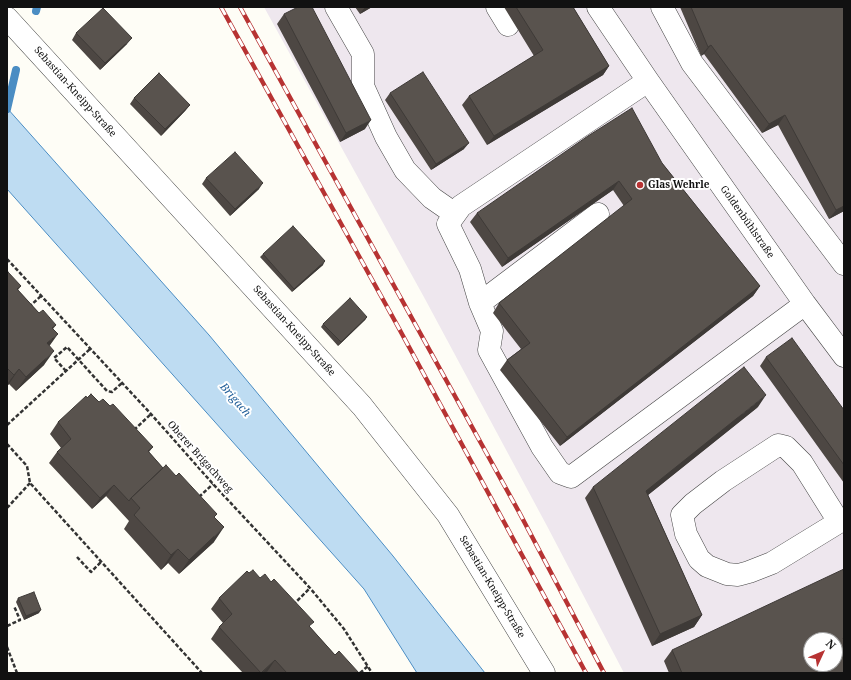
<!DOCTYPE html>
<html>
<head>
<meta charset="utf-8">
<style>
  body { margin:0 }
  #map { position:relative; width:851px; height:680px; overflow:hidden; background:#fefdf6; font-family:"Noto Serif",serif }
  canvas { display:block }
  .frame { position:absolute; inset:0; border:8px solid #111; pointer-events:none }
  .north { position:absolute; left:803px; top:632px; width:40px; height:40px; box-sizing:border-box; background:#fff; border:1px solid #a0a0a0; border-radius:50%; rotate:46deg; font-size:11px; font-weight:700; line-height:16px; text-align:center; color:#111 }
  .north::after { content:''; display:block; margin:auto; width:14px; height:18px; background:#b73333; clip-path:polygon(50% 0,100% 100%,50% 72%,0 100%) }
</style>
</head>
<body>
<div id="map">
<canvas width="851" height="680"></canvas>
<div class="frame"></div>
<div class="north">N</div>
</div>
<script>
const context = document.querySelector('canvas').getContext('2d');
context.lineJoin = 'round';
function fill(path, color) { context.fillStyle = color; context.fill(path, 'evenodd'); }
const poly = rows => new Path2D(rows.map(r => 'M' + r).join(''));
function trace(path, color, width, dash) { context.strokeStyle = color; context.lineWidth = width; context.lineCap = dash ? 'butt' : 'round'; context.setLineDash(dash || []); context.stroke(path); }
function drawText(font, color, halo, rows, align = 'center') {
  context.font = font + ' "Noto Serif",serif'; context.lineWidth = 4; context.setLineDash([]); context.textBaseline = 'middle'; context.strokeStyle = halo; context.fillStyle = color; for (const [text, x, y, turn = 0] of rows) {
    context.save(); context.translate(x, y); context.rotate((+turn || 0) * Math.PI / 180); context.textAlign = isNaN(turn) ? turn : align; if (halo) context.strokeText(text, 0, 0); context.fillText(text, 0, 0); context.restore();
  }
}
const industrial = poly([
  [264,7,844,7,844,673,624,673,547,526,425,299],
  [811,640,835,640,835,664,811,664]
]);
const water = poly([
  [7,108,209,335,393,556,485,673,417,673,364,589,7,189,7,108]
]);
const stream = poly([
  [36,11,37,7],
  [7,109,16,70]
]);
const path = poly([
  [7,259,151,414,213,484,310,588,344,629,372,673],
  [29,307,42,295],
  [66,371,54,358,67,347,107,391,112,392,122,383],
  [7,425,90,349],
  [134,430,151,414],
  [7,444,27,466,30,483,202,673],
  [199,497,213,484],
  [7,508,30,483],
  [77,557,91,572,101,562],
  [293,605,310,588],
  [7,626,20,620,14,606],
  [7,647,17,673],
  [360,673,368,666]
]);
const minor = poly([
  [336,7,363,54,363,86,386,137,405,170,432,198,455,214],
  [497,7,508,25],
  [598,7,648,81,805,304,844,356],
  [662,7,692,63,844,264],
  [7,18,362,406,448,515,544,673],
  [648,81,461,206,448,224,470,269,480,303,492,331,489,350,542,447,560,473,571,477,805,304],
  [480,303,598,214],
  [839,522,802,463,786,447,778,445,723,481,693,504,682,515,686,534,699,559,707,566,727,574,738,575,749,572,772,563,839,522,844,519]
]);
const rail = poly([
  [221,7,396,323,586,673],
  [240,7,519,512,604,673]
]);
const wall = poly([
  [355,7,372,7,360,14],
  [504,7,573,7,609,66,603,75,487,145,462,105,469,96,534,56],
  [680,7,844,7,844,211,829,219,778,125,762,133,704,54,701,56],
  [284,14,365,129,340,142,277,24],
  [76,33,127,44,100,70,72,40],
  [390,93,464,149,431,170,385,100],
  [134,98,190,105,185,111,161,136,130,104],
  [662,163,760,286,753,296,560,446,500,370,507,360,521,349,493,313,499,303,624,206,613,190,502,267,470,222,477,213],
  [206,178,259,189,230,216,202,184],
  [263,254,323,265,292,292,260,257],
  [7,273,21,286,18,290,39,313,56,325,53,329,49,346,44,365,16,391,9,384,7,386],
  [367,317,365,320,338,346,321,327,323,324],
  [766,357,844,410,844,483,760,366],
  [87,398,110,406,153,447,149,452,163,468,214,518,214,542,179,574,168,563,161,570,124,529,129,521,106,496,92,509,49,463,57,452,61,448,50,434,58,422],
  [758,407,648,495,702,615,694,627,652,646,585,498,593,487],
  [249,573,260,578,310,627,335,655,359,673,268,673,267,672,266,673,243,673,211,639,219,627,223,623,211,609,219,598],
  [18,598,39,613,24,620,16,602],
  [672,650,844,673,669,673,664,661]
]);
const shadedWall = poly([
  [365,7,372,7,360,14],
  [132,38,127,44,100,70,105,63],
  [711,45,704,54,701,56,708,47],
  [609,66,603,75,487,145,494,136],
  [190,105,185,111,161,136,165,129],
  [785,115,778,125,762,133,769,124],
  [371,120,365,129,340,142,346,133],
  [469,143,464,149,431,170,436,164],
  [619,181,613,190,502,267,508,258],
  [263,183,259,189,230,216,235,209],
  [844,206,844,211,829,219,836,210],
  [325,261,323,265,292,292,294,289],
  [760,286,753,296,560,446,567,437],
  [367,317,365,320,338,346,341,342],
  [58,334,48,348,47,343],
  [54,351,44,365,16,391,26,377],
  [19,369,9,384,7,386,7,384,14,375],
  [766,395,758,407,638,503,646,491],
  [114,485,106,496,92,509,100,498],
  [224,527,214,542,179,574,189,560],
  [178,549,168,563,161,570,171,555],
  [41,610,39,613,24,620,26,616],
  [702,615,694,627,652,646,660,634],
  [275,660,267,672,266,673,262,673]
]);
const building = poly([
  [298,7,312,7,371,120,346,133,284,14,298,7],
  [516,7,573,7,609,66,494,136,469,96,543,50,516,7],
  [691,7,844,7,844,206,836,210,785,115,769,124,711,45,708,47,691,7],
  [103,8,132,38,105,63,76,33,103,8],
  [423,72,469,143,436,164,390,93,423,72],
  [159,73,190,105,165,129,134,98,159,73],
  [632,108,662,163,760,286,567,437,507,360,530,343,499,303,632,199,619,181,508,258,477,213,588,136,632,108],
  [235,152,263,183,235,209,206,178,235,152],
  [293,226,325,261,294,289,263,254,293,226],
  [8,272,21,286,17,289,39,313,43,310,56,325,52,328,58,334,47,343,54,351,26,377,19,369,14,375,8,369,7,370,7,273,8,272],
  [350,298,367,317,341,342,323,324,350,298],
  [792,338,844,410,844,465,766,357,792,338],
  [744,367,766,395,646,491,702,615,660,634,593,487,744,367],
  [91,394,99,402,103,399,110,406,113,404,153,447,148,451,163,468,131,498,129,501,114,485,100,498,57,452,71,439,58,422,86,396,87,398,91,394],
  [166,465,176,476,179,473,217,514,214,517,224,527,189,560,178,549,171,555,134,515,140,508,131,498,166,465],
  [844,569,844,638,843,638,844,641,844,673,682,673,672,650,844,569],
  [811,640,835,640,835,664,811,664,811,640],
  [253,570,260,578,265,574,271,582,274,579,314,622,309,626,335,655,339,651,359,673,287,673,275,660,261,673,219,627,232,614,219,598,247,571,249,573,253,570],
  [34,592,41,610,26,616,18,598,34,592]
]);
const markers = [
  [640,185,4,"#b73333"]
];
const streetNames = [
  ["Sebastian-Kneipp-Straße",75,92,48],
  ["Goldenbühlstraße",747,222,55],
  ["Sebastian-Kneipp-Straße",294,331,48],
  ["Oberer Brigachweg",200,457,48],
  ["Sebastian-Kneipp-Straße",492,587,59]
];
const poiNames = [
  ["Glas Wehrle",648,185]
];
const waterNames = [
  ["Brigach",235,400,49]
];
fill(industrial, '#eee7ee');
fill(water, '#bedcf2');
trace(water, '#4b8dc3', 1);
trace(stream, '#4b8dc3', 8);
trace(minor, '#444', 23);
trace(path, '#333', 2.5, [4, 2]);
trace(minor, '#fff', 22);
trace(rail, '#b73333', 4.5);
trace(rail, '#fff', 3, [9]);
fill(wall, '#4d4743');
fill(shadedWall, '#3e3a37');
fill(building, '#59534e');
trace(building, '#3e3a37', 1);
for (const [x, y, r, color] of markers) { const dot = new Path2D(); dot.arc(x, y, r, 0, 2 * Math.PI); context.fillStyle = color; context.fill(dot); trace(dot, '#fff', 1.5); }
drawText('10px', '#111', '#fff', streetNames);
drawText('bold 10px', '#111', '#fff', poiNames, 'left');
drawText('italic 11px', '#23609a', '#fff', waterNames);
</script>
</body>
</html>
